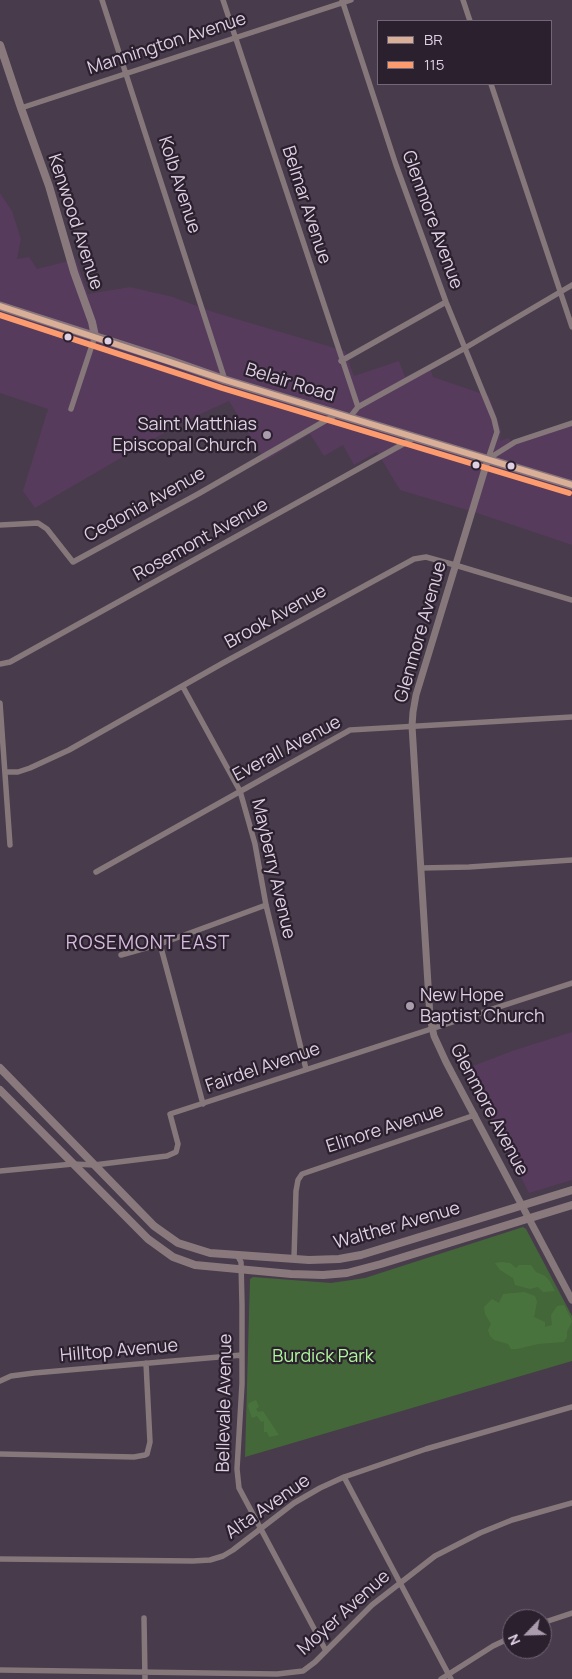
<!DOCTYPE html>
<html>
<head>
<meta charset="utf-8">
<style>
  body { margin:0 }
  #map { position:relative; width:572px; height:1679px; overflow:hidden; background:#483b4b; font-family:Manrope,sans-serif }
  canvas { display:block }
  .legend { position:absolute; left:377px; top:20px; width:175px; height:65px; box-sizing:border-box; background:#2b202e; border:1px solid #736676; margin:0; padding:6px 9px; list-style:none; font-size:15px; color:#decfe2 }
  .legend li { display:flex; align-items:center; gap:10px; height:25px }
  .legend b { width:25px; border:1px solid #736676 }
  .north { position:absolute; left:502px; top:1609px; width:50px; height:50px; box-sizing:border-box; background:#2b202e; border:1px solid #736676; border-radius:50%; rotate:246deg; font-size:14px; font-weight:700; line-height:20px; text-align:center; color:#decfe2 }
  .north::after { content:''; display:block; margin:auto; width:18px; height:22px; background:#aa9bad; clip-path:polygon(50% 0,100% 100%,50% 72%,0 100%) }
</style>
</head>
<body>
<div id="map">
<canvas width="572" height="1679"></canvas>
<ul class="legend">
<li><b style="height:6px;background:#daaf98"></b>BR</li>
<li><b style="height:6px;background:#fc9b6d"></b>115</li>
</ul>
<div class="north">N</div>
</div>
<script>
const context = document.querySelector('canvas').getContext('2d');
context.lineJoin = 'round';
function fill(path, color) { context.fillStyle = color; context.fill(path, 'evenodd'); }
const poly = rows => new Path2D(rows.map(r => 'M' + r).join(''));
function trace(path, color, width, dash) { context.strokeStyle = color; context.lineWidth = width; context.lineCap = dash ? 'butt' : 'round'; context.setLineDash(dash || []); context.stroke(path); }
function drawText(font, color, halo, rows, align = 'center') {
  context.font = font + ' Manrope,sans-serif'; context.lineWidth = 4.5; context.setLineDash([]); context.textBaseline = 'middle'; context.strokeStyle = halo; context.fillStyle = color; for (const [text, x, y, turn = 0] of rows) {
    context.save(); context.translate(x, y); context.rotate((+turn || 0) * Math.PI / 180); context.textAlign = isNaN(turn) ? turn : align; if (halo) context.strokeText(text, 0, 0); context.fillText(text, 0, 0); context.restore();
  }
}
const built = poly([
  [0,193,12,211,21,239,17,259,29,257,37,269,76,259,88,294,130,287,173,297,213,312,345,351,354,376,399,361,405,377,429,365,433,377,489,396,501,430,500,441,509,438,512,445,572,426,572,545,477,513,400,490,377,452,354,465,343,445,324,456,310,434,265,461,229,401,181,423,35,508,23,491,48,409,0,393],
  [572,1032,572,1180,529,1193,465,1069,512,1051]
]);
const green = poly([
  [523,1227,526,1229,572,1316,572,1361,245,1457,250,1279,253,1277,331,1283,365,1278]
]);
const forest = poly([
  [501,1262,510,1263,516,1268,519,1265,531,1265,536,1272,545,1276,549,1280,555,1291,543,1292,538,1287,530,1289,515,1285,513,1278,500,1270,495,1263],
  [524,1292,535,1296,537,1302,534,1317,545,1322,545,1327,552,1325,551,1315,557,1306,564,1305,572,1321,567,1332,567,1337,564,1342,538,1344,517,1349,511,1349,508,1344,494,1340,490,1336,488,1330,491,1324,485,1314,484,1307,492,1299,499,1303,503,1294],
  [256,1400,259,1407,256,1409,258,1412,263,1411,279,1435,269,1437,267,1432,264,1432,264,1421,261,1422,257,1416,252,1418,248,1406,249,1403]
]);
const minor = poly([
  [102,0,225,380],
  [223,0,358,407],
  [342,0,396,165,446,302,494,419,497,432,488,459],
  [463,0,470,21],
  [491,84,572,327],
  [21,108,351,0],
  [341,361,446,302],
  [71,409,95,336],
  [350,417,358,407,465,348,572,285],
  [488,459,515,442,572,423],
  [0,525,38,523,47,529,73,562,198,494,337,414],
  [0,664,10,662,414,438],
  [183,687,240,791,255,844,266,905,306,1069],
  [0,703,10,845],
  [6,772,18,772,30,768,69,750,223,663,414,559,426,557,455,565,572,600],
  [421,868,469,867,572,860],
  [96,872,350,730,572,717],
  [160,944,203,1104],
  [121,955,160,944,266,905],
  [0,1171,73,1164,94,1165,167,1156,176,1152,178,1144,170,1114,572,983],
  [237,1255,241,1262,242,1305,242,1384,237,1469,239,1488,326,1651],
  [294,1258,296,1191,298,1180,302,1174,475,1115],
  [0,1381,11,1376,34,1373,242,1355],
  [0,1454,134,1457,145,1455,147,1454,150,1442,146,1363],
  [344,1477,451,1679],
  [0,1559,193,1561,210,1560,223,1556,233,1550,294,1503,320,1488,344,1477,426,1449,572,1407],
  [144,1618,145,1679],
  [542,1623,572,1613],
  [0,1670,277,1674,303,1671,315,1662,372,1605,435,1556,480,1533,512,1520,572,1503],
  [441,1679,493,1646,512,1637]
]);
const tertiary = poly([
  [488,459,416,695,413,712,412,726,430,1017,434,1036,446,1062,572,1300]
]);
const secondary = poly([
  [0,45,21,108,49,186,74,272,92,322,95,336],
  [0,1068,154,1226,178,1243,210,1253,309,1260,339,1259,361,1255,572,1190],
  [0,1090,148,1239,173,1257,195,1265,291,1274,323,1275,347,1273,381,1264,572,1205]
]);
const primary = poly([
  [0,306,168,360,225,380,572,485]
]);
const bus1 = poly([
  [0,306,225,380,572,485]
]);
const bus2 = poly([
  [0,315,222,388,569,493]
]);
const markers = [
  [68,337,4.5,"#decfe2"],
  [108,341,4.5,"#decfe2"],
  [267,435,5,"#aa9bad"],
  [476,465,4.5,"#decfe2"],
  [511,466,4.5,"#decfe2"],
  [410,1006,5,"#aa9bad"]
];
const streetNames = [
  ["Mannington Avenue",167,44,-18],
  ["Kolb Avenue",179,185,72],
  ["Belmar Avenue",306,205,72],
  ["Glenmore Avenue",432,220,70],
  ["Kenwood Avenue",75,222,72],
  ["Belair Road",290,383,17],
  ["Cedonia Avenue",145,505,-29],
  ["Rosemont Avenue",201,540,-29],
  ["Brook Avenue",276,617,-29],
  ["Glenmore Avenue",421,632,-74],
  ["Everall Avenue",287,749,-28],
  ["Mayberry Avenue",273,869,77],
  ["Fairdel Avenue",263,1068,-19],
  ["Glenmore Avenue",489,1110,62],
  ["Elinore Avenue",385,1129,-18],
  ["Walther Avenue",397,1226,-16],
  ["Hilltop Avenue",119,1351,-5],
  ["Bellevale Avenue",225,1403,-89],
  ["Alta Avenue",268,1507,-35],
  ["Moyer Avenue",344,1613,-42]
];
const poiNames = [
  ["Saint Matthias",257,425],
  ["Episcopal Church",257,446],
  ["New Hope",420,996,"left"],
  ["Baptist Church",420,1017,"left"]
];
const parkNames = [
  ["Burdick Park",323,1357]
];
const neighbourhoodNames = [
  ["ROSEMONT EAST",148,944]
];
fill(built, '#563b5c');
fill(green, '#436739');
fill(forest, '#49733c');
trace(minor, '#85777a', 5.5);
trace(tertiary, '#85777a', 7);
trace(secondary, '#89797d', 8);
trace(primary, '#88767d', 9);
trace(bus1, '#daaf98', 6);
trace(bus2, '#fc9b6d', 6);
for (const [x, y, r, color] of markers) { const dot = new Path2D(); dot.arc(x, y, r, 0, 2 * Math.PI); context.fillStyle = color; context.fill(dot); trace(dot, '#2b202e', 2); }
drawText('18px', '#decfe2', '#2b202e', streetNames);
drawText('18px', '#decfe2', '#2b202e', poiNames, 'right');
drawText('18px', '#aef79a', '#2b202e', parkNames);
context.letterSpacing = '1px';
drawText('19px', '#d6bade', '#2b202e', neighbourhoodNames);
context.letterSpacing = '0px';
</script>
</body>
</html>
